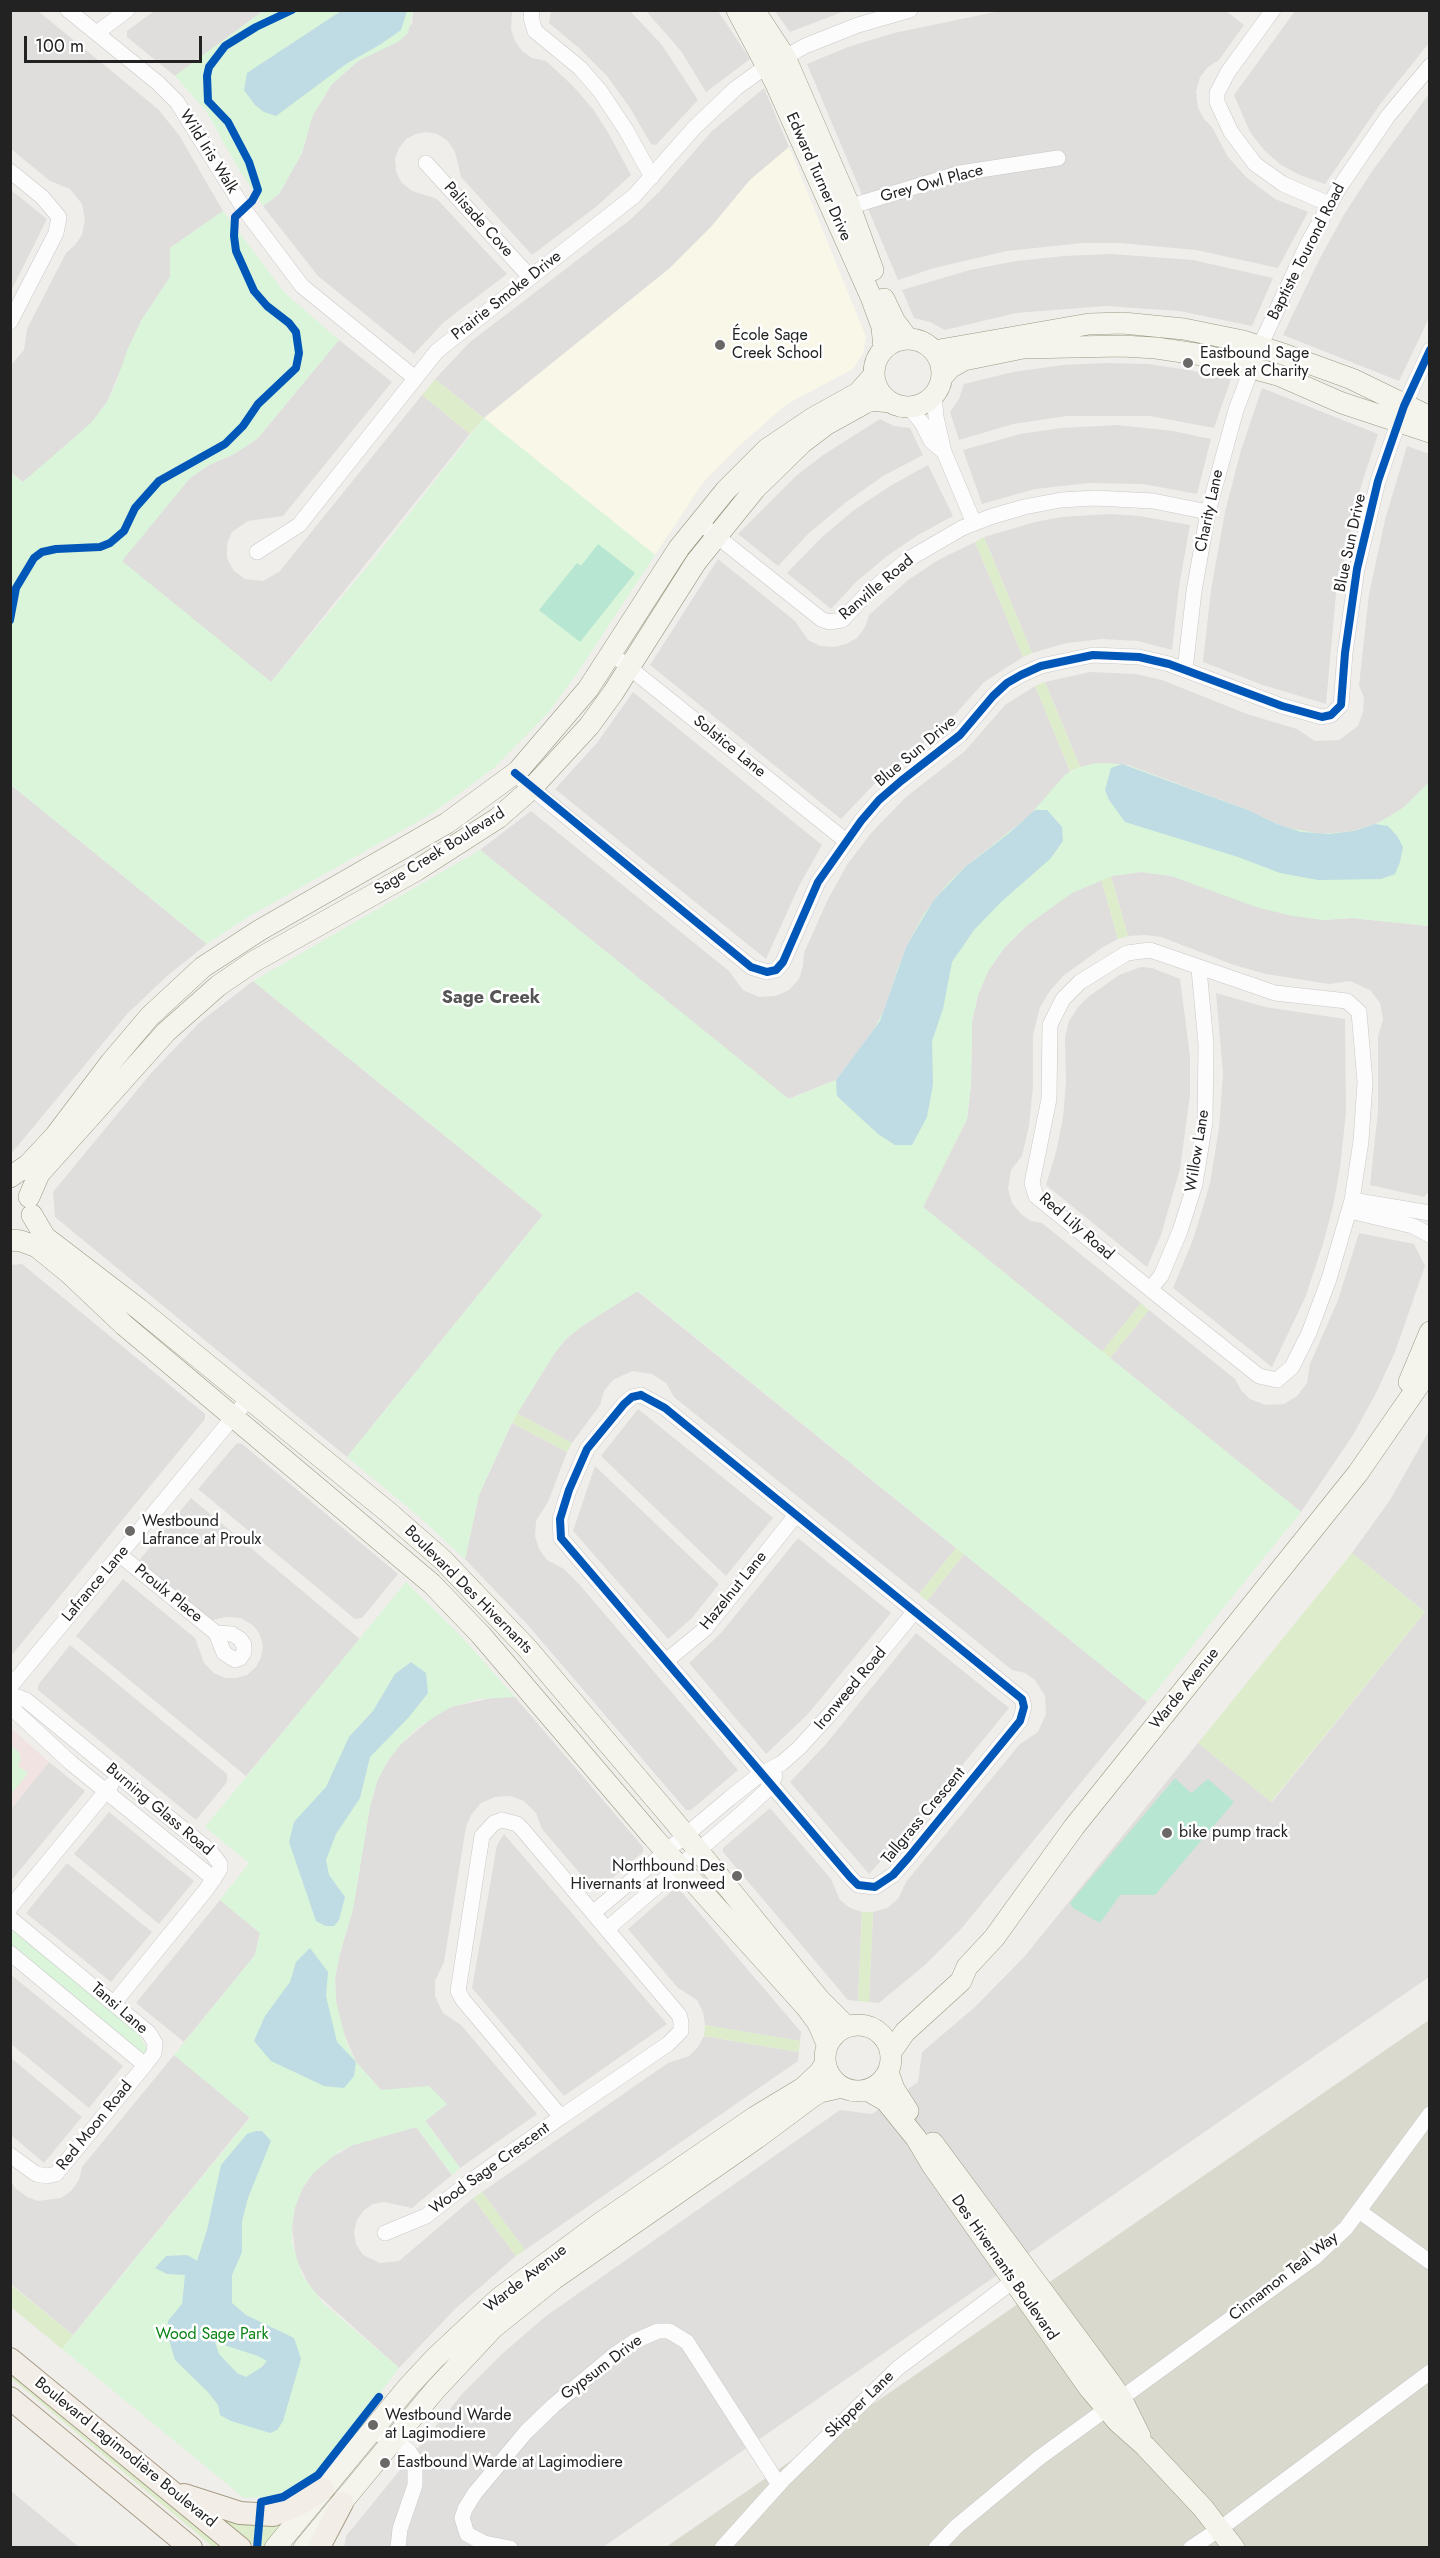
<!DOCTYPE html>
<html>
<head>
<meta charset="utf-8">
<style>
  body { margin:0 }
  #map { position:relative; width:1440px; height:2558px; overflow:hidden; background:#f0eeeb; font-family:Jost,sans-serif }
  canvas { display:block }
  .frame { position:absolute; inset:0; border:12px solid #222; pointer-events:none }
  .scale { position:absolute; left:24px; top:36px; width:178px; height:27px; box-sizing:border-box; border:3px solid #222; border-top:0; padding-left:8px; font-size:18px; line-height:21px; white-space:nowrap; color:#222; -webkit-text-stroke:4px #fff; paint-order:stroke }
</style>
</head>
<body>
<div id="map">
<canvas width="1440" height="2558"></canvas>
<div class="frame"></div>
<div class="scale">100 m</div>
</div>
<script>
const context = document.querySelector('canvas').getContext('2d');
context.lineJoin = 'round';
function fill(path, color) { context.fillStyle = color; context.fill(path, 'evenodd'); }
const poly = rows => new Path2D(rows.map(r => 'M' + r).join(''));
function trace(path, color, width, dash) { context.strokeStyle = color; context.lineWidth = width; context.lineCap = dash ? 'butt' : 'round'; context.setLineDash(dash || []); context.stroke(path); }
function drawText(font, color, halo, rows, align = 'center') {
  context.font = font + ' Jost,sans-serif'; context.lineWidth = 5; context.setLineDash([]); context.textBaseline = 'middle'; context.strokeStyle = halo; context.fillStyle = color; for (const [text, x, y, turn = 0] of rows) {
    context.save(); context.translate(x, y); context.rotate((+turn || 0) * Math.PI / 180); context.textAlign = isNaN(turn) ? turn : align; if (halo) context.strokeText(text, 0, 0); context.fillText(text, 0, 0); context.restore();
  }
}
const residential = poly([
  [10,11,38,11,158,109,179,135,223,211,170,248,170,277,141,321,107,402,92,422,76,438,23,482,11,472,11,365,24,350,27,329,66,253,75,245,82,235,85,219,82,204,70,189,50,181,11,149],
  [154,11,154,10,263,11,175,76,127,37,127,31],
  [413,11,512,11,511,29,515,41,522,51,532,58,546,61,572,85,593,109,609,134,631,175,597,206,532,255,461,177,455,152,447,140,437,134,426,132,416,134,406,139,399,148,395,159,396,171,401,182,412,191,437,199,507,274,444,322,414,354,318,276,263,206,279,194,302,153,312,117,331,85,358,61,376,51,412,24],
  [551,11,630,11,662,45,698,100,656,145,651,144,630,108,607,76,579,48,549,23],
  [646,11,718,11,750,59,706,92,681,51],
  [775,11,845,11,790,32],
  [1000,11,1226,11,1244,25,1219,60,1208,67,1200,77,1196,92,1198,108,1204,119,1212,127,1228,157,1247,178,1275,199,1308,212,1278,268,1196,250,1120,243,1082,243,1007,251,934,268,898,280,807,64,848,47,894,33],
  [1295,11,1429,11,1429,43,1381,103,1325,184,1300,175,1281,165,1264,150,1250,132,1234,95],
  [764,88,789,147,750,180,711,227,670,268,484,418,435,379,470,342,631,219,659,192,712,131],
  [1429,94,1429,318,1399,381,1283,335,1320,258,1345,213,1373,170],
  [11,190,47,219,11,291],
  [1111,254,1193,260,1273,278,1252,326,1179,311,1106,306,1016,313,945,330,930,322,914,318,902,290,970,270,1016,261,1064,256],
  [339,340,392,382,283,516,248,521,232,532,227,544,227,558,234,571,245,579,263,581,279,572,422,395,470,434,271,682,121,561,190,478,209,465,234,454,257,439],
  [1105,363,1148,364,1189,370,1231,379,1214,428,1150,416,1067,416,1013,424,959,440,950,412,959,399,964,384,1013,372,1063,365],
  [1262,388,1378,434,1361,486,1336,594,1326,704,1263,685,1203,662,1211,590,1225,512,1241,450],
  [880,419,894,426,910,428,923,455,883,476,845,503,809,533,778,566,738,534,796,476,823,455],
  [1117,425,1173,431,1211,439,1197,494,1143,484,1089,483,1035,489,982,504,963,450,1020,434,1061,428],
  [1407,446,1429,454,1429,782,1415,799,1390,817,1375,824,1345,833,1321,834,1301,832,1277,824,1248,810,1128,765,1098,763,1080,767,1045,682,1090,672,1136,674,1162,680,1247,714,1297,729,1315,741,1339,740,1358,726,1363,712,1364,698,1359,685,1369,594,1385,520],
  [928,465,953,516,918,535,887,556,857,581,831,609,787,573,822,537,854,510,890,486],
  [1112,514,1139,516,1190,525,1179,587,1172,650,1138,641,1102,639,1067,643,1032,653,984,537,1035,522,1061,517],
  [975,542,1023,657,984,682,944,727,882,776,841,819,650,665,718,559,795,621,808,640,820,646,834,647,846,644,857,638,865,627,869,615,908,580,940,559],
  [1035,686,1070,771,1029,816,965,867,933,901,906,947,880,1021,836,1080,788,1099,480,850,531,811,729,971,743,990,759,997,776,996,789,990,799,979,803,966,804,953,828,899,847,865,871,833,906,797,965,751,1005,705],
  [633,692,822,845,799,886,766,959,555,789,597,743],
  [11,785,207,944,166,977,127,1014,11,1154],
  [1141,872,1171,876,1323,920,1352,918,1429,926,1429,1191,1424,1197,1370,1185,1378,1111,1378,1037,1383,1019,1380,1003,1370,990,1350,981,1329,984,1266,974,1234,965,1161,937,1145,935,1128,936,1111,876],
  [1101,879,1118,939,1103,947,1063,976,1050,991,1040,1007,1033,1035,1033,1086,1029,1126,1022,1156,1011,1170,1008,1188,1012,1203,1021,1214,1031,1221,1042,1223,1141,1303,1102,1352,923,1207,967,1119,971,1085,972,1021,978,995,988,971,1005,947,1026,926,1071,893],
  [1141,967,1152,968,1180,979,1190,1056,1190,1095,1180,1169,1161,1235,1147,1267,1046,1185,1056,1152,1063,1118,1066,1081,1065,1038,1069,1021,1078,1007,1088,997,1119,975],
  [253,981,543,1215,347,1457,55,1217,53,1192,152,1072,200,1022],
  [1216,993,1265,1007,1345,1019,1346,1112,1340,1168,1333,1206,1323,1244,1305,1298,1272,1367,1173,1288,1194,1237,1210,1183,1219,1128,1223,1074],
  [1359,1233,1414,1244,1425,1266,1395,1352,1376,1393,1353,1435,1301,1512,1110,1358,1149,1310,1235,1379,1241,1390,1250,1399,1266,1405,1284,1404,1297,1396,1307,1383,1310,1364,1338,1300],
  [22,1264,205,1414,205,1419,11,1656,10,1265],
  [637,1291,956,1548,919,1594,674,1397,666,1383,652,1374,632,1371,613,1380,604,1391,600,1405,572,1443,517,1413,554,1354,566,1339,582,1326],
  [638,1409,773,1518,726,1576,601,1456],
  [512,1423,567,1452,548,1502,536,1521,535,1536,539,1549,547,1560,564,1569,579,1584,738,1770,691,1810,686,1810,527,1624,465,1559,479,1495],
  [1429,1431,1429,1977,603,2547,344,2548,346,2536,463,2393,502,2354,546,2316,840,2110,872,2114,918,2082,922,2052,975,2007,1024,1957,1198,1743,1272,1802,1425,1612,1352,1553,1390,1500],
  [241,1443,398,1574,362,1618,355,1619,198,1489,236,1444],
  [595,1466,719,1584,692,1618,668,1639,573,1531],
  [191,1498,360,1639,246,1776,76,1636,123,1579,195,1638,204,1663,214,1673,225,1678,236,1678,247,1675,256,1667,261,1657,263,1646,260,1635,254,1626,241,1618,226,1617,208,1621,137,1563],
  [798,1538,891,1613,808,1714,766,1754,689,1663,721,1633],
  [964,1554,1147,1702,961,1929,925,1965,885,1998,879,2003,869,2002,873,1912,887,1908,898,1899,906,1882,1020,1744,1038,1732,1046,1714,1045,1696,1035,1680,1025,1673,1012,1670,927,1601],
  [916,1633,1009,1708,912,1827,869,1874,790,1782,826,1744],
  [70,1645,227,1774,227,1782,196,1820,38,1690,38,1685],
  [496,1697,515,1697,643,1847,643,1852,596,1892,542,1829,536,1813,524,1801,510,1796,495,1797,481,1803,471,1815,466,1827,444,1962,435,1981,435,1996,443,2013,461,2025,537,2114,460,2168,425,2120,447,2104,381,2090,356,2062,340,2024,336,2001,335,1978,340,1953,353,1909,370,1806,378,1779,389,1759,400,1745,435,1715,451,1707],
  [49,1762,85,1791,11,1881,11,1809],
  [770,1808,831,1879,840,1900,850,1908,862,1912,858,2001,848,2000,723,1852,723,1848],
  [109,1812,194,1881,159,1924,74,1854],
  [504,1834,667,2024,564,2096,472,1988,497,1845],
  [67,1863,152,1932,111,1982,26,1913],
  [674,1889,679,1889,801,2032,800,2041,705,2025,703,2012,697,2000,678,1988,628,1929],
  [220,1900,260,1933,255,1955,184,2042,136,2003],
  [10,1974,123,2066,89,2108,11,2044],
  [704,2036,799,2052,798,2061,525,2250,482,2192,668,2063,689,2056,698,2047],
  [174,2055,250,2117,73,2335,11,2284,10,2179,15,2188,27,2197,38,2201,61,2198,71,2191,79,2180,82,2167],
  [11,2058,82,2117,44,2163,11,2135],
  [416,2127,452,2175,412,2208,384,2202,373,2204,364,2210,357,2220,354,2232,356,2244,363,2255,380,2263,399,2261,473,2198,516,2256,455,2309,399,2368,311,2289,296,2259,292,2226,295,2207,302,2189,313,2173,327,2160,353,2145],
  [11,2491,79,2547,11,2547]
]);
const commercial = poly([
  [11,1728,49,1762,11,1809]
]);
const education = poly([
  [789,147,866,337,863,353,853,369,787,404,741,444,704,481,655,555,484,418,670,268,711,227,750,180]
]);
const construction = poly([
  [1429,2020,1429,2547,666,2547]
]);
const grass = poly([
  [435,379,484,418,470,434,422,395],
  [984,537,1032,653,1023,657,975,542],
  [1045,682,1080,767,1070,771,1035,686],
  [1111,876,1128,936,1118,939,1101,879],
  [1141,1303,1149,1310,1110,1358,1102,1352],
  [517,1413,572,1443,567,1452,512,1423],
  [956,1548,964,1554,927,1601,919,1594],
  [1352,1553,1425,1612,1271,1802,1198,1743],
  [862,1912,873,1912,869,2002,858,2001],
  [705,2025,800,2041,799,2052,704,2036],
  [482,2192,525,2250,516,2256,473,2198],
  [10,2284,73,2335,62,2349,11,2307],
  [10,2371,228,2547,213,2547,11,2378],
  [211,2511,286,2516,268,2547,255,2547]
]);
const park = poly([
  [263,11,413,11,408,33,398,42,358,61,331,85,312,117,302,153,279,194,263,206,238,168,206,111,175,76],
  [223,211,285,293,339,340,257,439,234,454,209,465,190,478,122,561,271,682,377,555,484,418,655,555,578,672,548,713,495,767,433,813,248,917,207,944,11,785,10,472,23,482,92,422,107,402,116,383,128,348,141,321,170,277,170,248],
  [1098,763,1122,764,1135,768,1248,810,1283,827,1321,834,1353,831,1376,824,1403,808,1429,782,1429,926,1352,918,1323,920,1293,916,1259,908,1171,876,1141,872,1112,876,1072,893,1026,926,1005,947,988,971,978,995,972,1021,971,1085,967,1119,923,1207,1301,1512,1147,1702,638,1291,582,1326,566,1339,554,1354,512,1422,479,1495,465,1559,416,1514,347,1457,543,1215,253,981,480,850,789,1099,836,1080,870,1036,888,1003,897,970,912,936,925,912,948,883,965,867,1029,816,1065,775,1080,767],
  [406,1582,461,1636,515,1697,478,1699,451,1707,420,1726,400,1745,389,1759,378,1779,370,1806,353,1909,340,1953,335,1978,336,2001,346,2041,356,2062,381,2090,429,2086,447,2104,425,2121,460,2168,452,2175,416,2127,353,2145,340,2151,313,2173,302,2189,295,2207,292,2226,292,2243,302,2275,323,2303,399,2368,318,2475,274,2497,244,2498,62,2349,250,2118,174,2055,255,1955,260,1933,220,1900,249,1863,205,1827],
  [11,1746,19,1752,21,1759,18,1766,28,1773,12,1793],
  [10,1927,136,2030,148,2050,143,2055,11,1947]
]);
const pitch = poly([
  [598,544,635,573,580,642,539,610,577,563,581,566],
  [1175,1778,1191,1793,1208,1779,1234,1802,1155,1895,1120,1895,1100,1923,1073,1908,1070,1903]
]);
const water = poly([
  [341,11,407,11,401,30,381,44,346,64,276,116,264,112,255,105,244,90,247,73],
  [1122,764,1248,810,1277,824,1301,832,1329,834,1353,831,1375,824,1388,826,1397,836,1403,847,1400,862,1395,874,1381,879,1318,880,1280,873,1238,857,1125,822,1109,800,1105,790,1111,768],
  [1035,810,1047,810,1062,827,1063,841,1050,859,1001,902,974,930,952,962,943,1009,932,1041,933,1084,927,1117,912,1145,895,1145,878,1134,837,1096,836,1080,880,1021,906,947,933,901,965,867,1008,834],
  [411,1662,426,1673,428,1693,409,1717,370,1757,360,1798,336,1834,326,1860,329,1875,345,1897,339,1920,334,1926,326,1926,316,1921,289,1842,294,1822,326,1787,349,1737,373,1711,395,1674],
  [310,1948,328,1972,326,1996,337,2042,356,2062,354,2076,344,2088,324,2086,271,2061,254,2041,265,2016,290,1982,296,1962],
  [256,2131,262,2131,271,2141,248,2198,242,2221,242,2252,232,2275,232,2303,246,2315,294,2338,301,2359,283,2421,277,2430,270,2433,231,2421,220,2415,218,2405,208,2392,175,2360,169,2340,168,2321,182,2304,185,2275,167,2274,155,2268,166,2256,187,2255,197,2261,207,2230,221,2165,247,2134],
  [215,2342,258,2356,267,2361,262,2367,246,2377,237,2373,219,2354]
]);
const street = poly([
  [68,10,158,83,177,102,244,209,302,286,415,378],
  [532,10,531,18,535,31,580,68,600,91,626,130,652,177],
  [1273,10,1228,72,1217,93,1217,102,1231,132,1255,164,1283,184,1329,204],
  [97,33,127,10],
  [426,163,530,277],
  [10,171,42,197,59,217,56,233,10,322],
  [842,209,960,173,1058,158],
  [934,394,936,417,944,452,974,523],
  [909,407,922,423,931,441,944,452],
  [699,522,821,619,829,622,842,620,865,596,907,560,962,528,990,517,1024,507,1061,500,1095,498,1153,501,1208,512],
  [257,552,299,525,437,351,634,196,695,127,736,88,757,73,805,46,858,25,910,10],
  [621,661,846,841],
  [1185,670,1194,591,1208,512,1236,410,1260,346,1308,243,1339,188,1388,116,1430,66],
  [524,782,751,967,767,972,776,970,783,962,818,882,861,821,879,800,901,781,960,735,993,696,1007,683,1021,675,1041,666,1093,655,1139,657,1169,664,1282,706,1322,717,1331,715,1341,705,1345,653,1357,569,1378,481,1404,406,1430,350],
  [1150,950,1275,993,1347,1001,1359,1012,1365,1082,1361,1141,1352,1200,1329,1279,1309,1333,1292,1367,1277,1380,1259,1376,1156,1294,1036,1196,1032,1183,1049,1099,1050,1025,1063,999,1080,982,1127,953,1150,950],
  [1352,1200,1430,1213],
  [1350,1211,1413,1226,1430,1235],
  [1150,1289,1161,1276,1180,1231,1195,1184,1205,1122,1206,1044,1199,969],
  [641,1395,665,1408,1022,1699,1024,1707,1020,1721,908,1858,893,1875,875,1887,858,1885,850,1877,561,1538,560,1519,569,1490,587,1449,624,1404,632,1397,641,1395],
  [120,1555,216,1633,232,1634,240,1639,244,1645,244,1652,240,1658,235,1660,224,1653,216,1633],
  [666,1661,705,1629,796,1515],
  [10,1687,249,1398],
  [10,1694,26,1700,210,1851,220,1864,220,1869,206,1890,114,2003],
  [10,1703,16,1712,71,1763,214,1879],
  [502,1820,517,1824,523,1830,679,2015,681,2022,681,2031,668,2044,561,2117,463,2000,458,1991,482,1836,494,1823,502,1820],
  [10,1908,111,1785],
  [594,1912,730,1798,759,1775,782,1763,799,1748,831,1713,915,1611],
  [10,1918,149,2033,155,2043,154,2053,145,2065,10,1953],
  [607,1929,742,1813,769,1788,775,1776],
  [10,2155,36,2174,47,2176,56,2174,145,2065],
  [1359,2211,1430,2262],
  [385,2233,426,2216,472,2180,561,2117],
  [365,2439,375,2434,388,2435,409,2451,415,2461,415,2485,400,2529,398,2548],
  [510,2548,484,2543,467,2534,462,2518,465,2509,475,2493,526,2432,554,2405,613,2356,635,2341,658,2331,669,2331,687,2342,779,2485],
  [722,2548,783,2480,898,2368,1013,2281],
  [936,2548,957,2526,1039,2458,1314,2258,1346,2228,1430,2114],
  [1191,2548,1221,2528,1430,2372]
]);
const secondary = poly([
  [737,10,775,82,871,297,882,327,884,349],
  [754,10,785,57,850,207,873,270],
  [884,299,895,322,908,339],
  '874 373a34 34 0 1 1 68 0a34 34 0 1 1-68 0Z',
  [934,351,1089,324,1123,323,1184,329,1243,341,1286,355,1352,379,1430,417],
  [942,377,950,368,964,360,1023,348,1122,346,1156,348,1203,355,1278,375,1342,403,1430,432],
  [10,1177,28,1165,55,1136,111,1062,150,1016,203,967,260,930,447,823,518,771,588,689,679,548,726,490,767,449,813,418,858,393,874,375],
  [29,1197,39,1174,166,1032,218,986,253,962,417,870,498,818,531,789,589,726,613,693,696,562,755,489,802,443,827,424,865,403,871,400,890,402],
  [32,1215,45,1237,139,1309,388,1512,443,1560,527,1648,674,1821,819,1999,846,2026],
  [11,1240,21,1241,37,1247,69,1273,124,1325,432,1584,481,1635,653,1837,807,2008,818,2023,827,2044],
  [1409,1382,1430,1332],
  '825 2058a33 33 0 1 1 66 0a33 33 0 1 1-66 0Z',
  [891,2052,905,2032,961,1981,967,1967,994,1938,1074,1827,1358,1473,1430,1369],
  [888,2072,894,2089,908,2111],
  [867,2090,886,2101,916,2138,932,2165,1089,2388,1118,2422,1145,2446,1203,2508,1234,2548],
  [933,2143,1109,2381,1121,2398,1140,2436],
  [275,2548,408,2387,435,2358,498,2299,599,2224,755,2117,803,2088,819,2073,825,2064],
  [304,2548,435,2390,493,2328,554,2279,757,2138,812,2097,820,2092,842,2087]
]);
const primary = poly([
  [10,2359,240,2548],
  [10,2398,191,2548],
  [184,2495,240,2513,273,2515,300,2504,323,2489],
  [320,2548,321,2543,342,2503]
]);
const cycleway = poly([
  [10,620,16,588,34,558,42,552,56,549,100,547,110,543,124,531,135,508,159,481,225,444,243,426,258,404,296,368,299,353,296,332,289,323,267,306,254,291,236,251,234,236,235,217,252,201,258,190,249,162,228,122,208,101,207,76,209,67,225,46,256,27,292,10],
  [515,773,751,967,767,972,776,970,783,962,818,882,861,821,879,800,901,781,960,735,993,696,1007,683,1021,675,1041,666,1093,655,1139,657,1169,664,1282,706,1322,717,1331,715,1341,705,1345,653,1357,569,1378,481,1404,406,1430,350],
  [641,1395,665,1408,1022,1699,1024,1707,1020,1721,908,1858,893,1875,875,1887,858,1885,850,1877,561,1538,560,1519,569,1490,587,1449,624,1404,632,1397,641,1395],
  [257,2548,261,2502,283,2497,318,2475,379,2397]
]);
const markers = [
  [720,345,6,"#6a6968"],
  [1188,363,6,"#6a6968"],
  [130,1531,6,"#6a6968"],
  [1167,1833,6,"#6a6968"],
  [737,1876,6,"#6a6968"],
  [373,2425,6,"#6a6968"],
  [385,2463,6,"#6a6968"]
];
const streetNames = [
  ["Wild Iris Walk",208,152,58],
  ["Edward Turner Drive",818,177,66],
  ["Grey Owl Place",932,184,-15],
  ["Palisade Cove",478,220,48],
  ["Baptiste Tourond Road",1307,252,-63],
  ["Prairie Smoke Drive",507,296,-38],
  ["Charity Lane",1210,511,-78],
  ["Blue Sun Drive",1351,543,-78],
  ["Ranville Road",877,588,-40],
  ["Solstice Lane",729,747,39],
  ["Blue Sun Drive",916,752,-40],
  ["Sage Creek Boulevard",440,852,-32],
  ["Willow Lane",1198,1151,-81],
  ["Red Lily Road",1076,1227,41],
  ["Lafrance Lane",96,1584,-50],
  ["Boulevard Des Hivernants",468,1590,45],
  ["Hazelnut Lane",734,1591,-51],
  ["Proulx Place",168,1594,39],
  ["Ironweed Road",851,1689,-50],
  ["Warde Avenue",1185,1689,-51],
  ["Burning Glass Road",159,1810,40],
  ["Tallgrass Crescent",924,1816,-50],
  ["Tansi Lane",119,2009,41],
  ["Red Moon Road",95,2126,-51],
  ["Wood Sage Crescent",490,2169,-36],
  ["Des Hivernants Boulevard",1004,2268,55],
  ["Cinnamon Teal Way",1284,2277,-38],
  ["Warde Avenue",526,2279,-38],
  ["Gypsum Drive",602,2368,-37],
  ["Skipper Lane",860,2405,-44],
  ["Boulevard Lagimodière Boulevard",125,2453,39]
];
const poiNames = [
  ["École Sage",732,336],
  ["Creek School",732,354],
  ["Eastbound Sage",1200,354],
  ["Creek at Charity",1200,372],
  ["Westbound",142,1522],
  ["Lafrance at Proulx",142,1540],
  ["bike pump track",1179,1833],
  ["Northbound Des",725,1867,"right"],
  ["Hivernants at Ironweed",725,1885,"right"],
  ["Westbound Warde",385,2416],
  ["at Lagimodiere",385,2434],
  ["Eastbound Warde at Lagimodiere",397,2463]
];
const parkNames = [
  ["Wood Sage Park",212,2335]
];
const neighbourhoodNames = [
  ["Sage Creek",491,999]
];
fill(residential, '#dfdedc');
fill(commercial, '#f1e3e1');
fill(education, '#f8f7e8');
fill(construction, '#d9d9cd');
fill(grass, '#ddeccb');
fill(park, '#daf5da');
fill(pitch, '#b7e6d2');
fill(water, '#bfdbe3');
trace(street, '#c9c8c7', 16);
trace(secondary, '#999a82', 22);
trace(primary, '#a79c86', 24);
trace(street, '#fdfcfc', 15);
trace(secondary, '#f4f4ed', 21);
trace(primary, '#f3ede7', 22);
trace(cycleway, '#0057b8', 8);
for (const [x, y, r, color] of markers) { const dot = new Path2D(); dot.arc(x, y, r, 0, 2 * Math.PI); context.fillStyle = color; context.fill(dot); trace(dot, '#fff', 2); }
drawText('16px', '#222', '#fff', streetNames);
drawText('16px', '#222', '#fff', poiNames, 'left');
drawText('16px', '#0c8416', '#fff', parkNames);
drawText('bold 18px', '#555', '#fff', neighbourhoodNames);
</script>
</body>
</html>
